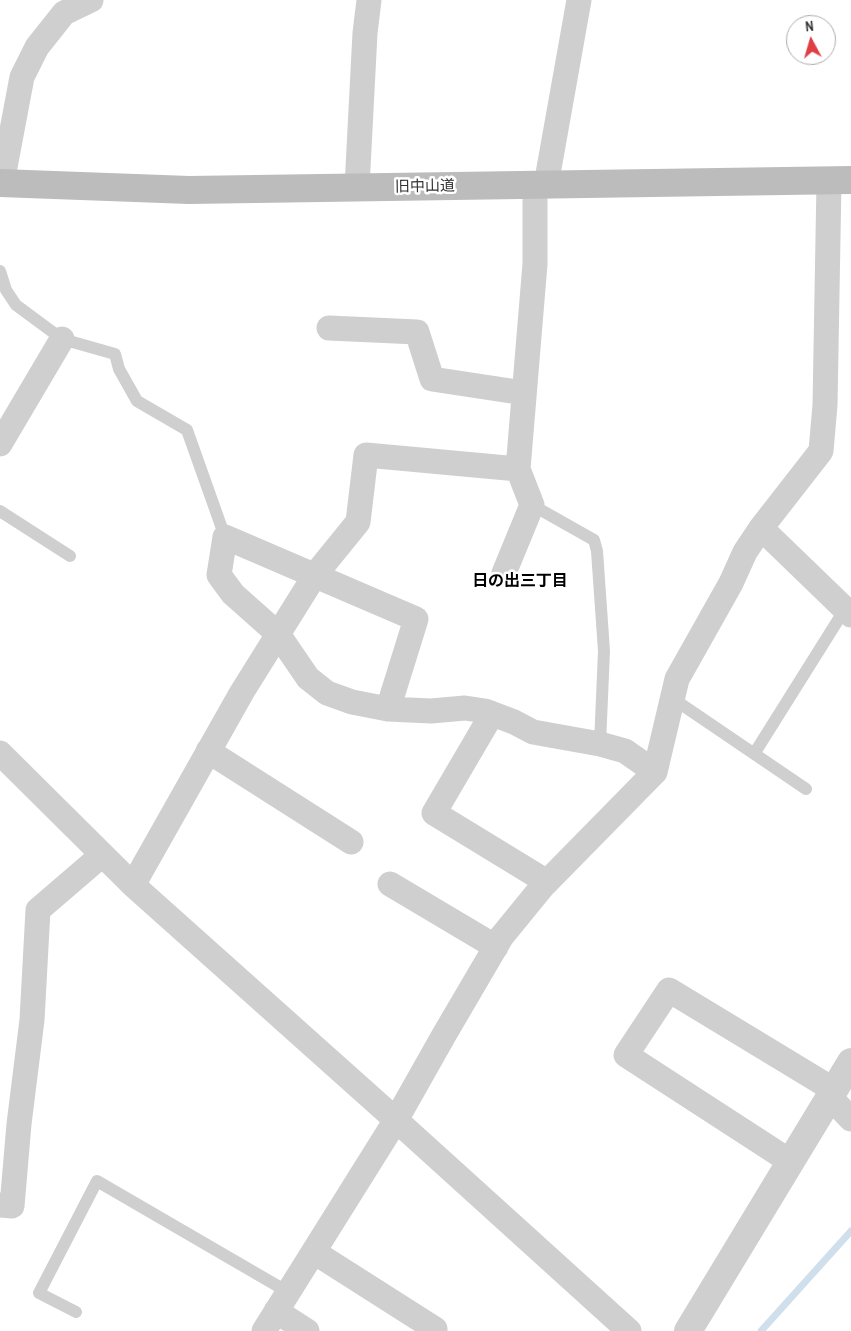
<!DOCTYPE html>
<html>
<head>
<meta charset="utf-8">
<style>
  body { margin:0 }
  #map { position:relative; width:851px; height:1331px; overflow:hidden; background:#fff; font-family:"Archivo Narrow",sans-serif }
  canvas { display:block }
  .north { position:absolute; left:786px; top:15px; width:50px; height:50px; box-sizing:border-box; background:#fff; border:1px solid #adadad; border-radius:50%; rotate:354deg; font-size:14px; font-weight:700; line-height:20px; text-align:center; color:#323232 }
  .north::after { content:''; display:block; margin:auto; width:18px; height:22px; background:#df3e44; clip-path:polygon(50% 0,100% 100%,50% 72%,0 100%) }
</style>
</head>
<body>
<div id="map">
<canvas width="851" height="1331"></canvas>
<div class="north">N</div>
</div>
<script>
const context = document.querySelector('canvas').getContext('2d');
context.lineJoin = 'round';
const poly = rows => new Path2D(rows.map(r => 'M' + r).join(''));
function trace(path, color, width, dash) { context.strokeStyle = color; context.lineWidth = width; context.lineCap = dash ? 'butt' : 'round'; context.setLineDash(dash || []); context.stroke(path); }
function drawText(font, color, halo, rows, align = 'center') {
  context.font = font + ' "Archivo Narrow","Noto Sans JP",sans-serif'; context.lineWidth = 5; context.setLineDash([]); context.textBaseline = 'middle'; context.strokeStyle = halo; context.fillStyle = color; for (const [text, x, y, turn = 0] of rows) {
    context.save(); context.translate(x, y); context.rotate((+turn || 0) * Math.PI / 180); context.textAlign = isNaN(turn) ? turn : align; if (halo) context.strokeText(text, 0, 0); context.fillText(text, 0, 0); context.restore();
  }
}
const stream = poly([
  [761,1331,851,1231]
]);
const service = poly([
  [0,271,6,290,16,305,62,339,115,354,119,369,137,401,187,430,225,537],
  [532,505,594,540,597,551,604,651,600,744],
  [0,511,70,556],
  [672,698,806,789],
  [754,754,845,609],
  [76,1312,39,1293,97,1181,288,1292]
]);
const minor = poly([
  [2,183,22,77,37,47,64,13,91,0],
  [546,185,579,0],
  [357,187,365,33,369,0],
  [329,328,417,332,432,379,524,393],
  [0,444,62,339],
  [761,528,851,615],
  [504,573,532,505,518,469],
  [388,709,416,619,225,537,219,575,233,594,278,634,308,678,327,693,352,702,388,709,431,711,465,708,485,711,514,722,533,732,600,744,625,751,655,772],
  [492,714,434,813,547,882],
  [208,751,351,842],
  [0,753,133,885,396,1120,629,1331],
  [390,884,496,947],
  [133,885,242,692,315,575,358,522,366,455,518,469,535,264,535,185],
  [830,1097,851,1119],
  [791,1162,626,1055,669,990,834,1090],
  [0,1205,12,1206,19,1124,32,1020,38,910,102,855],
  [314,1252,435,1329],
  [276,1311,307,1331],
  [264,1331,396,1120,444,1035,502,936,542,887,655,772,677,679,731,583,745,552,761,528,821,451,825,405,829,181]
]);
const tertiary = poly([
  [688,1331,851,1062]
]);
const secondary = poly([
  [0,183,189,190,851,180]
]);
const streetNames = [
  ["旧中山道",425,187,-1]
];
const neighbourhoodNames = [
  ["日の出三丁目",520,582]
];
trace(stream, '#cfdfec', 7);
trace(service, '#cfcfcf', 12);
trace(minor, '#cfcfcf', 25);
trace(tertiary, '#cfcfcf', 28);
trace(secondary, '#bcbcbc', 28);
drawText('15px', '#323232', '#fff', streetNames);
drawText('bold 16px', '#000', '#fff', neighbourhoodNames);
</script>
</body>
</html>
